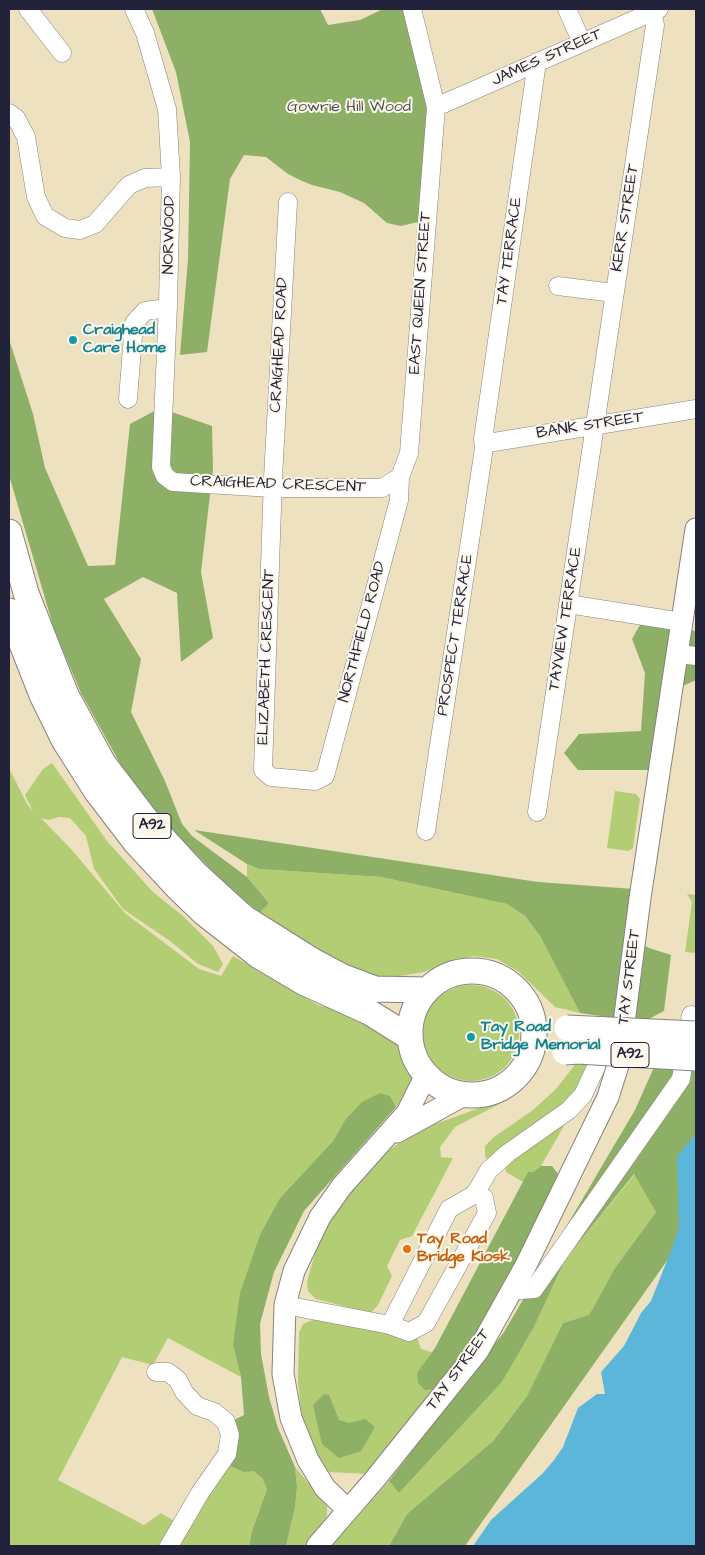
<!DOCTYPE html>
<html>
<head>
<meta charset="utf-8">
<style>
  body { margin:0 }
  #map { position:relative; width:705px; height:1555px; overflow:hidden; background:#ede1c0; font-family:"Architects Daughter",sans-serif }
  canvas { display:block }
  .frame { position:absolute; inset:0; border:10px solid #22223b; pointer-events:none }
</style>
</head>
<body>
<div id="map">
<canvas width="705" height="1555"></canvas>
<div class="frame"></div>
</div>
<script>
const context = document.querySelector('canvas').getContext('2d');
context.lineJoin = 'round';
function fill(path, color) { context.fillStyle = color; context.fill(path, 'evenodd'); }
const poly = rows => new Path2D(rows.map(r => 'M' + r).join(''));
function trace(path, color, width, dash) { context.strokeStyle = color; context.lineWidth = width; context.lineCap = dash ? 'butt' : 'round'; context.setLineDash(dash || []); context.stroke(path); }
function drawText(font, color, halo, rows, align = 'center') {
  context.font = font + ' "Architects Daughter",sans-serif'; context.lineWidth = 4; context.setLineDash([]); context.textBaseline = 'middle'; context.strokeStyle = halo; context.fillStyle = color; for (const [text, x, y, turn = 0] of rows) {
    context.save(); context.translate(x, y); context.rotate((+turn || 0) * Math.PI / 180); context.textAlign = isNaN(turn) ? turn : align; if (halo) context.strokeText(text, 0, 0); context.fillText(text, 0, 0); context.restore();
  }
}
const green = poly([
  [52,763,107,841,153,892,183,916,213,946,223,964,218,972,198,964,170,941,123,909,94,869,86,836,70,818,59,817,48,820,41,818,71,849,125,913,199,969,221,976,233,956,318,1005,338,1010,381,1028,403,1050,414,1080,396,1107,390,1096,345,1120,333,1141,280,1198,233,1345,241,1377,168,1338,153,1365,122,1357,58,1480,144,1525,161,1513,178,1523,164,1546,9,1546,9,768,27,804,33,811,25,795,43,769],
  [615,791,636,794,640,799,633,848,629,851,607,848],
  [247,864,259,869,381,877,507,904,525,916,540,936,580,1013,555,1007,519,972,497,959,473,956,448,963,424,972,394,977,368,975,345,967,260,913,269,903,247,877],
  [687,894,696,895,696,953,685,952,692,902],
  '423 1033a48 48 0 1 1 96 0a48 48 0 1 1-96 0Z',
  [575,1060,606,1060,588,1090,489,1162,485,1156,485,1146,494,1137,533,1110,556,1089,574,1066],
  [524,1085,505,1101,455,1127,440,1147,441,1157,453,1158,412,1236,400,1240,387,1266,392,1276,378,1305,371,1313,316,1299,308,1291,307,1282,320,1235,366,1167,399,1143,435,1124,491,1104],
  [569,1117,541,1166,533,1172,528,1172,523,1182,506,1172,505,1160],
  [635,1174,656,1212,615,1268,589,1315,563,1323,527,1396,493,1441,407,1514,389,1546,332,1546,389,1481,399,1493,502,1382,534,1327,565,1260],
  [317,1318,417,1337,421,1349,432,1352,423,1365,440,1389,370,1474,326,1472,317,1458,302,1419,298,1383,299,1333,303,1324],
  [226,1464,243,1472,254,1470,262,1478,267,1489,252,1531,249,1546,174,1546],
  [295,1467,327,1506,327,1516,306,1546,286,1546,295,1507,297,1487]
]);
const forest = poly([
  [152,9,320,9,328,25,360,20,383,9,412,9,436,107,426,220,401,226,387,223,364,203,340,192,312,185,300,180,288,174,266,157,244,155,230,179,207,352,180,355,188,259,190,142,176,72],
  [9,339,33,414,45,468,88,566,115,565,130,424,160,408,212,426,213,469,201,572,213,638,181,662,177,593,143,577,104,599,141,659,131,712,165,781,182,824,192,836,247,877,269,903,260,913,226,885,157,814,143,805,81,693,54,629,9,475],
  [641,623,696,631,696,680,667,693,650,770,578,770,564,753,579,734,641,731,645,673,632,639],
  [194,830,538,882,634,889,625,934,649,948,671,955,664,1011,643,1022,580,1013,540,936,525,916,507,904,381,877,259,869,247,864],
  [655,1065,696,1070,696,1154,676,1248,465,1546,389,1546,407,1514,493,1441,527,1396,563,1323,589,1315,615,1268,656,1212,634,1174,565,1260,534,1327,502,1382,399,1493,389,1481,504,1332,635,1110],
  [380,1093,390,1096,396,1107,304,1211,274,1272,260,1324,261,1354,269,1397,278,1428,295,1467,297,1487,295,1507,286,1546,249,1546,252,1531,267,1489,262,1478,254,1471,243,1472,226,1464,234,1420,244,1415,241,1377,233,1345,240,1293,260,1235,280,1198,333,1141,345,1120,362,1102],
  [541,1166,552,1166,558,1174,556,1186,477,1337,440,1389,425,1390,418,1383,417,1373,435,1348,528,1172,533,1172],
  [324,1394,329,1395,339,1420,349,1423,365,1419,375,1427,361,1451,339,1458,322,1444,313,1405]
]);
const water = poly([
  [696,1134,696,1546,473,1546,491,1520,543,1473,554,1460,563,1447,578,1408,597,1394,605,1394,601,1372,624,1346,641,1313,651,1301,674,1243,679,1226,677,1156]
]);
const minor = poly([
  [28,9,62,53],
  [134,9,145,33,167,109,171,177,168,304,161,467,165,476,173,482,272,488,382,488,400,477],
  [567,9,582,43],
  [436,107,659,9],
  [9,113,16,118,26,137,36,197,45,216,65,228,80,230,95,224,129,185,145,178,171,177],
  [288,202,273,478,263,770,271,777,315,781,325,776,399,500,400,477,409,453,436,107,412,9],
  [558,286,614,293],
  [128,399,134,323,145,311,168,308],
  [483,439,494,442,696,409],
  [568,604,682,622],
  [678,654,696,656],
  [537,812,655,25,652,12],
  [426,831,484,448,483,439,537,62],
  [475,1194,489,1170,508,1153,569,1110,583,1095,596,1067],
  [513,1288,520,1290,534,1289,681,1079,691,1015],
  [285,1305,390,1325,409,1332,426,1323,487,1213,484,1198,475,1194,449,1209,390,1325],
  [156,1372,168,1372,178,1380,184,1392,197,1406,214,1412,226,1422,230,1435,227,1454,200,1493,169,1546]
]);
const major = poly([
  [397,1132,464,1095],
  [348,1510,325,1488,308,1460,291,1418,283,1374,285,1305,294,1271,320,1217,342,1186,407,1113,426,1075],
  [317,1546,375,1479,478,1351,526,1265,608,1097,619,1062,640,898,696,529]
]);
const highway = poly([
  [9,532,26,593,66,695,103,763,148,822,195,873,243,917,313,961,343,977,375,989,426,990],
  [9,611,42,695,64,740,97,792,136,843,178,888,204,913,259,956,303,982,369,1012,409,1037],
  '410 1033a62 62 0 1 1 124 0a62 62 0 1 1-124 0Z'
]);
const highwayBridge = poly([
  [567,1028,696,1034],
  [565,1052,578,1051,696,1058]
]);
const markers = [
  [73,340,5,"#0f9aa8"],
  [471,1037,5,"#0f9aa8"],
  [407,1249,5,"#e8710a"]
];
const shields = [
  [152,826,38],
  [630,1055,38]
];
const shieldNames = [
  ["A92",152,826],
  ["A92",630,1055]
];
const streetNames = [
  ["JAMES STREET",547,58,-24],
  ["KERR STREET",626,218,-81],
  ["NORWOOD",170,235,-89],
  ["TAY TERRACE",510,251,-82],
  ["EAST QUEEN STREET",421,293,-86],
  ["CRAIGHEAD ROAD",280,345,-87],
  ["BANK STREET",590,426,-9],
  ["CRAIGHEAD CRESCENT",278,485,2],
  ["TAYVIEW TERRACE",566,619,-81],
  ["NORTHFIELD ROAD",363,632,-75],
  ["PROSPECT TERRACE",456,635,-81],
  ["ELIZABETH CRESCENT",267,657,-88],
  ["TAY STREET",630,977,-83],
  ["TAY STREET",459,1370,-54]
];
const parkNames = [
  ["Gowrie Hill Wood",349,108]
];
const cultureNames = [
  ["Craighead",83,331],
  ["Care Home",83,349],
  ["Tay Road",481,1028],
  ["Bridge Memorial",481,1046]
];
const foodNames = [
  ["Tay Road",417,1240],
  ["Bridge Kiosk",417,1258]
];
fill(green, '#b2cd74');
fill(forest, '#8db066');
fill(water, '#5cb6da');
trace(minor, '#88827e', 19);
trace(major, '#88827e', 23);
trace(highway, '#88827e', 27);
trace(minor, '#fff', 18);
trace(major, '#fff', 21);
trace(highway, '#fff', 25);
trace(highwayBridge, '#88827e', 27, []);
trace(highwayBridge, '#fff', 25);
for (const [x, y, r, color] of markers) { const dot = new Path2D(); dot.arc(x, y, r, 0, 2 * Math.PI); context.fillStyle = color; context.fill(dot); trace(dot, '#fbf7ec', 2); }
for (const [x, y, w] of shields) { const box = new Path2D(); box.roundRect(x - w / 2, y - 12.5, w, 25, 4); context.fillStyle = '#fbf7ec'; context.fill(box); trace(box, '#22223b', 1); }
drawText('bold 15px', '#22223b', null, shieldNames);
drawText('16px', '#22223b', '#fbf7ec', streetNames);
drawText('16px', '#4d554c', '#fbf7ec', parkNames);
drawText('bold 16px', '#0d838f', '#fbf7ec', cultureNames, 'left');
drawText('bold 16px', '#c56008', '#fbf7ec', foodNames, 'left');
</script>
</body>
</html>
